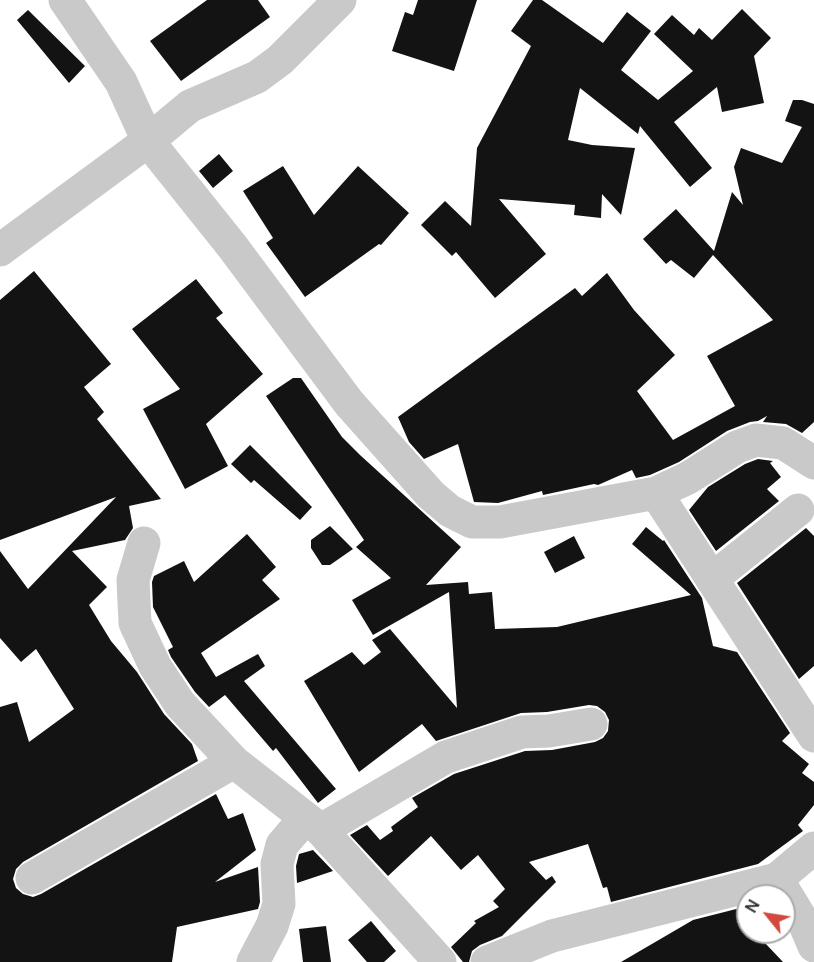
<!DOCTYPE html>
<html>
<head>
<meta charset="utf-8">
<style>
  body { margin:0 }
  #map { position:relative; width:814px; height:962px; overflow:hidden; background:#fff; font-family:Manrope,sans-serif }
  canvas { display:block }
  .north { position:absolute; left:736px; top:884px; width:60px; height:60px; box-sizing:border-box; background:#fff; border:2px solid #ababab; border-radius:50%; rotate:300deg; font-size:16px; font-weight:700; line-height:24px; text-align:center; color:#2c2c2c }
  .north::after { content:''; display:block; margin:auto; width:21px; height:27px; background:#d24940; clip-path:polygon(50% 0,100% 100%,50% 72%,0 100%) }
</style>
</head>
<body>
<div id="map">
<canvas width="814" height="962"></canvas>
<div class="north">N</div>
</div>
<script>
const context = document.querySelector('canvas').getContext('2d');
context.lineJoin = 'round';
function fill(path, color) { context.fillStyle = color; context.fill(path, 'evenodd'); }
const poly = rows => new Path2D(rows.map(r => 'M' + r).join(''));
function trace(path, color, width, dash) { context.strokeStyle = color; context.lineWidth = width; context.lineCap = dash ? 'butt' : 'round'; context.setLineDash(dash || []); context.stroke(path); }
const building = poly([
  [207,0,258,0,270,17,181,81,150,41],
  [418,0,477,0,454,71,392,51,405,12,413,15],
  [533,0,542,0,603,43,627,12,651,31,621,70,658,100,693,71,654,34,672,15,694,35,699,28,712,40,742,9,771,38,754,56,764,103,722,112,717,87,674,122,712,168,690,187,640,126,638,134,580,88,568,140,592,145,635,148,621,215,602,194,601,218,574,215,575,205,499,199,546,254,495,298,456,252,452,256,421,225,445,201,471,226,477,148,531,46,511,31],
  [28,10,85,66,69,83,17,20],
  [793,100,802,100,814,104,814,422,802,433,786,424,763,422,767,416,758,421,750,422,727,431,679,462,650,475,636,478,632,470,598,485,594,484,543,495,542,491,498,503,474,502,458,444,424,459,409,442,398,417,575,288,582,296,607,273,634,310,675,355,637,391,673,440,735,406,707,356,773,320,713,255,694,278,671,260,666,264,643,239,676,209,714,251,732,192,743,205,734,167,741,148,782,163,802,127,785,121],
  [219,154,233,171,213,188,199,171],
  [283,166,314,215,358,166,409,213,381,245,379,244,305,297,266,243,273,238,243,191],
  [34,271,111,364,84,387,104,412,97,419,161,499,129,506,133,528,125,540,72,551,107,587,89,605,111,641,137,672,164,714,192,744,198,761,23,862,16,869,13,879,16,888,23,894,33,897,41,894,216,794,228,819,243,813,256,850,215,882,258,867,260,902,258,909,177,927,172,962,0,962,0,707,17,702,29,742,74,709,36,649,21,662,0,638,0,551,28,589,116,497,0,540,0,300],
  [196,279,223,313,216,318,263,374,206,424,228,466,185,489,143,409,180,389,132,329],
  [293,378,301,378,342,437,360,455,461,547,426,585,468,582,469,594,492,592,495,629,557,627,691,595,632,544,646,527,663,541,664,540,702,598,713,646,737,652,790,733,782,741,809,764,802,773,814,782,814,805,798,825,803,831,758,864,611,902,607,887,603,888,588,844,529,862,546,880,552,876,556,882,502,936,480,945,472,951,469,962,463,962,451,947,476,923,474,921,499,907,493,901,505,889,478,855,461,870,431,836,388,876,350,835,367,825,380,840,393,831,391,827,418,807,412,798,454,774,525,751,552,750,595,742,603,738,608,731,609,720,605,712,597,706,589,705,547,712,521,713,436,741,422,724,359,772,304,681,352,652,364,665,381,652,372,640,390,629,457,708,449,592,373,635,352,600,391,578,356,547,364,540,266,396],
  [250,445,312,507,300,520,254,480,251,483,231,464],
  [758,459,773,461,770,463,781,477,767,489,779,501,716,551,689,510,708,487,745,464],
  [330,526,353,549,330,565,322,565,311,548,311,540],
  [806,528,814,536,814,666,799,679,737,583],
  [247,534,276,567,262,580,280,599,201,653,216,677,258,654,265,666,244,681,336,789,318,803,276,748,273,751,225,695,209,707,195,692,171,657,168,650,173,647,153,607,152,582,154,576,184,561,194,582],
  [574,536,585,558,555,573,544,552],
  [313,850,333,871,297,883,296,866,299,854],
  [748,906,748,932,781,932,765,943,783,962,621,962,693,920],
  [371,921,396,951,384,962,367,962,348,940],
  [326,926,331,962,303,962,299,929]
]);
const minor = poly([
  [65,0,121,82,148,141,232,246,349,403,431,495,450,511,472,522,500,522,656,493,688,478,737,447,756,440,783,443,814,463],
  [0,250,148,141,190,106,257,77,280,60,340,0],
  [656,493,814,736],
  [144,543,133,580,135,623,155,666,180,704,234,762,321,830,440,962],
  [712,579,798,510],
  [321,830,446,757,522,732,549,731,591,724],
  [32,878,234,762],
  [777,879,805,925,814,946],
  [253,962,272,926,279,904,277,864,282,845,305,818],
  [487,962,552,936,777,879,814,848]
]);
fill(building, '#131313');
trace(minor, '#c9c9c9', 33);
</script>
</body>
</html>
